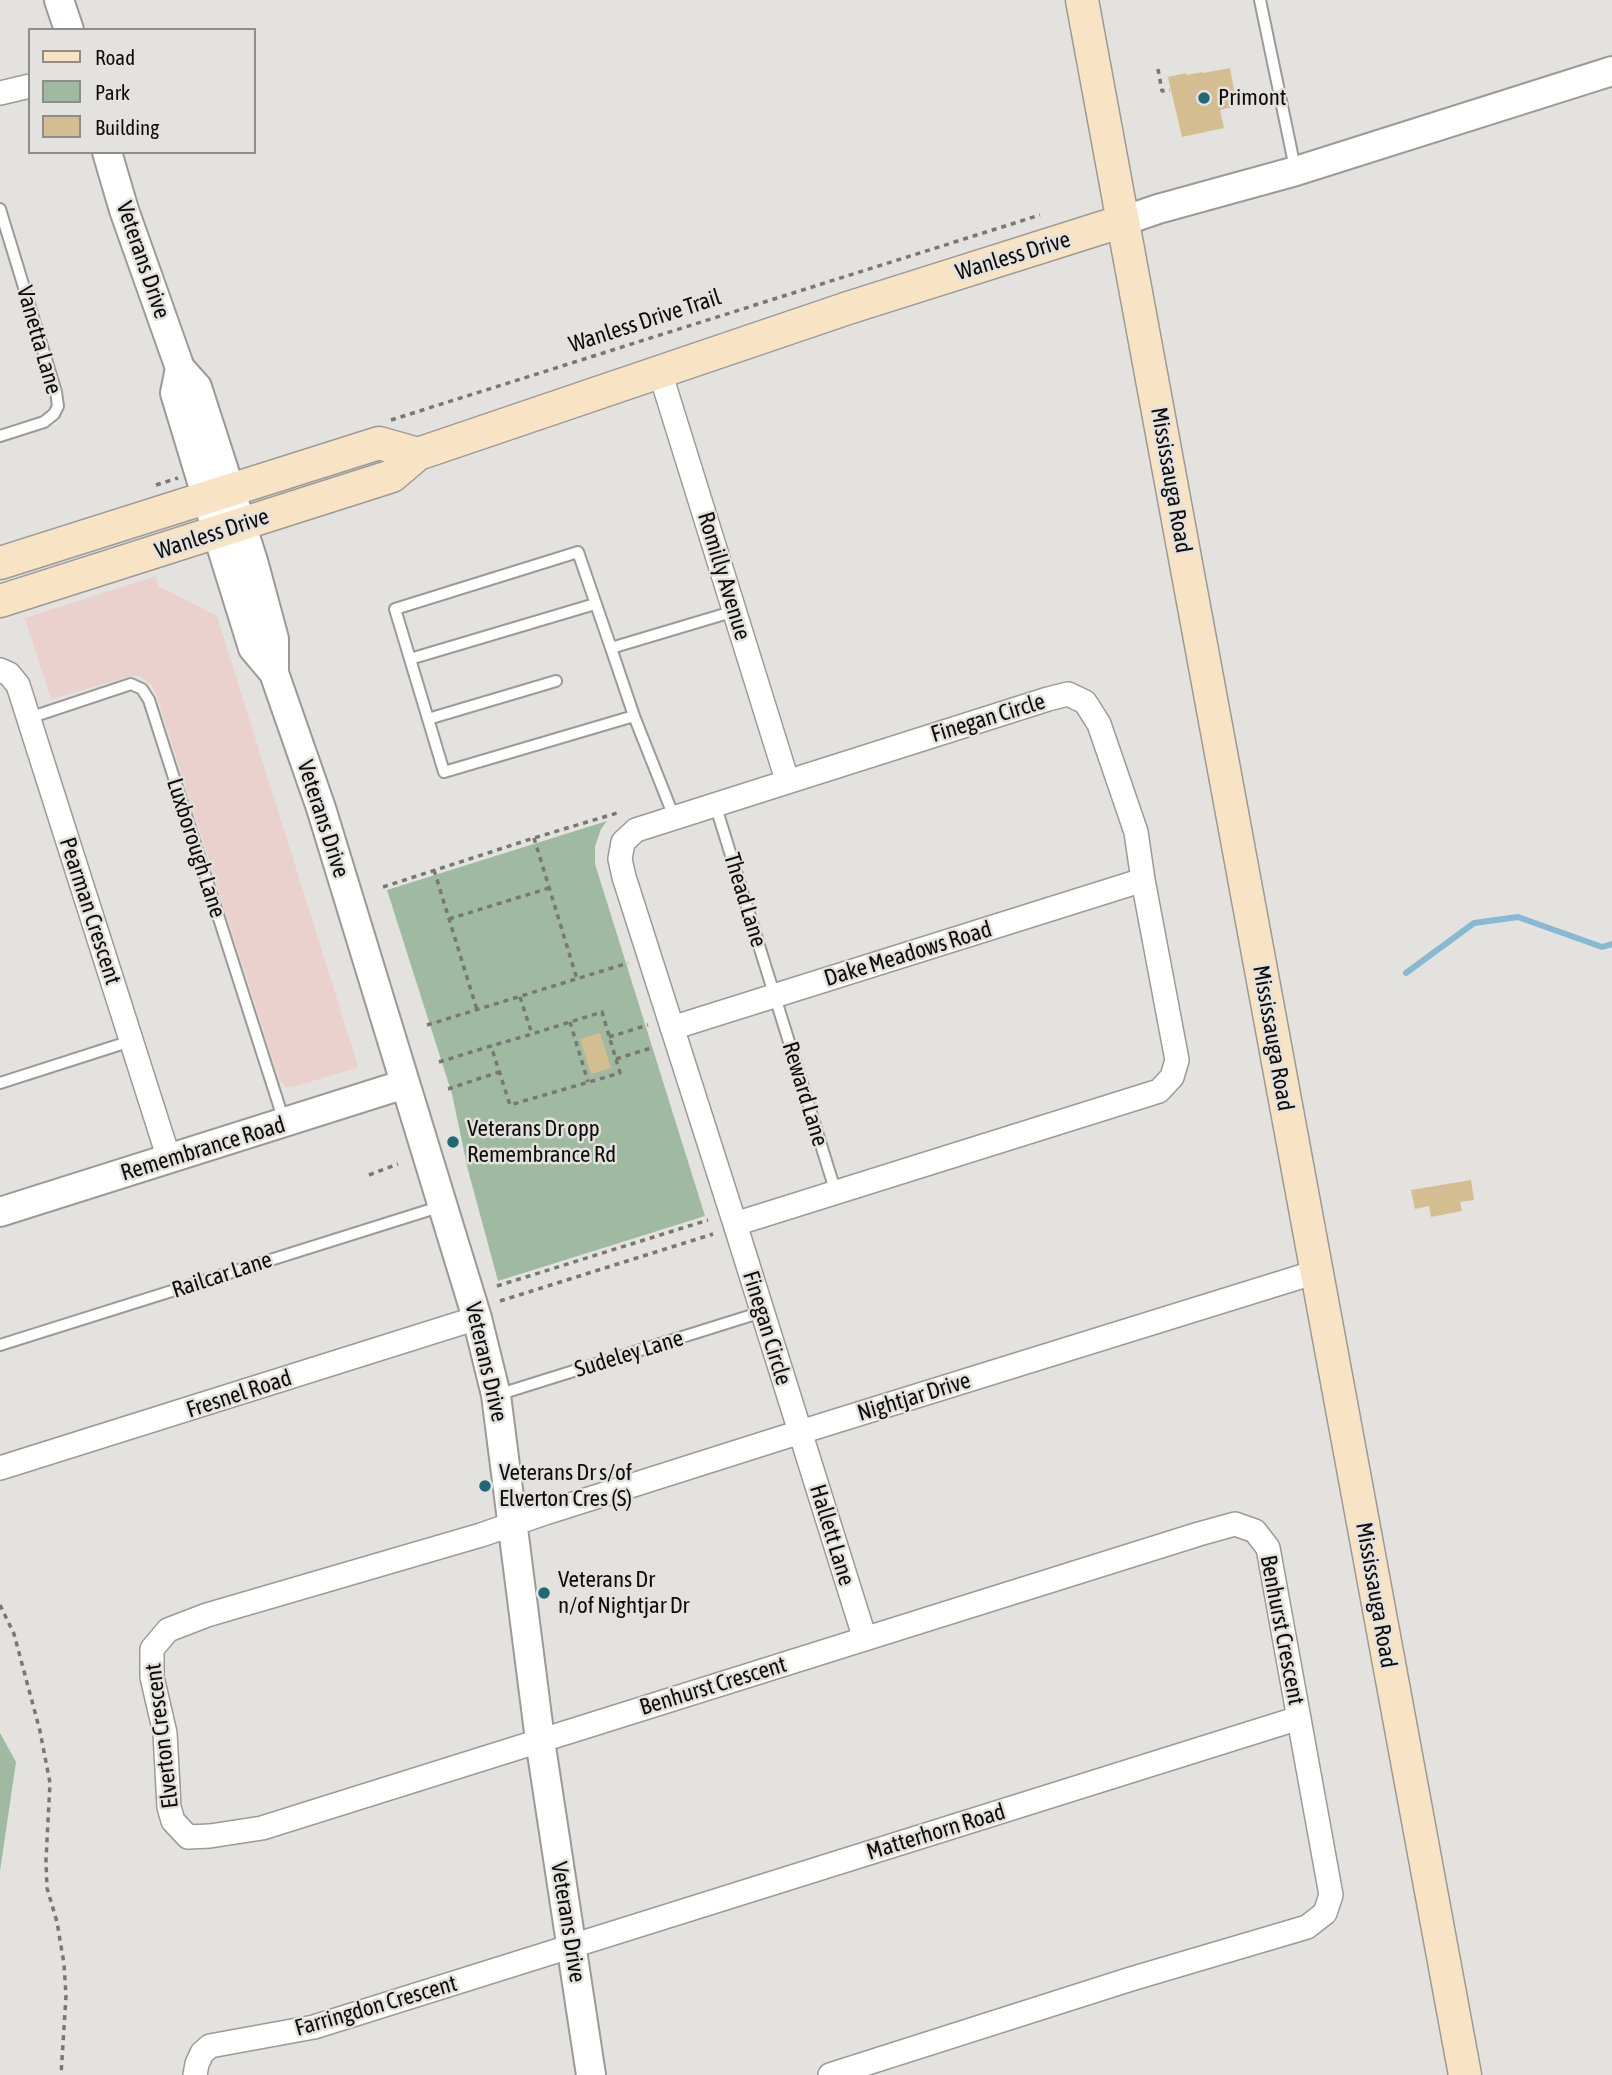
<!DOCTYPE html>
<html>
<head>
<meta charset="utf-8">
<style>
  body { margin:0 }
  #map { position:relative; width:1612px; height:2075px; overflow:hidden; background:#e3e2de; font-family:"Asap Condensed",sans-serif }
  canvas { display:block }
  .legend { position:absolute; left:28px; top:28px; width:228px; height:126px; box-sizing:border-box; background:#e3e2de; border:2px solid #8e8d8a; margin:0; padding:9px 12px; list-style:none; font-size:21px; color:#0e0d0c }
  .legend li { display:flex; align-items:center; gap:14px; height:35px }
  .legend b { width:35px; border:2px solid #8e8d8a }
</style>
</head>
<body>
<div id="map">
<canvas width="1612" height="2075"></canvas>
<ul class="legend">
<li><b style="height:9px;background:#f8e3c4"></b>Road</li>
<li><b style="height:19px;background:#9fbaa0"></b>Park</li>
<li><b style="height:19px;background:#d4be91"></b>Building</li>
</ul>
</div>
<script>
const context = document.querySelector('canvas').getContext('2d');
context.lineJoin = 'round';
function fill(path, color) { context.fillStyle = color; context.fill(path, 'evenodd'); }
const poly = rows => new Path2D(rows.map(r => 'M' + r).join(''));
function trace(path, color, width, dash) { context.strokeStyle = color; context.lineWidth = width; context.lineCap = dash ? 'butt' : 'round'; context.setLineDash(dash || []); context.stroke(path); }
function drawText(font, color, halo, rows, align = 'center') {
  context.font = font + ' "Asap Condensed",sans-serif'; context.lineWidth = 5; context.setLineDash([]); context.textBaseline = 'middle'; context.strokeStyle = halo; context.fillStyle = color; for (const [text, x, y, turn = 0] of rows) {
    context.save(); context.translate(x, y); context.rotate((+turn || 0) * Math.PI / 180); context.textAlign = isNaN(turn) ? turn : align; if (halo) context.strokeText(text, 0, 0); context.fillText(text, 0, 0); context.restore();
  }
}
const commercial = poly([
  [156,576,158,586,217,616,358,1066,356,1068,297,1086,286,1087,279,1079,155,691,151,684,140,676,131,676,51,699,25,618]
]);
const green = poly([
  [607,821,601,829,595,846,595,864,705,1216,498,1281,468,1170,452,1094,387,890],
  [0,1733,16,1762,0,1871]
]);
const stream = poly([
  [1406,973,1474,923,1518,917,1602,947,1612,944]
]);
const building = poly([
  [1230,68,1237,106,1220,110,1224,128,1182,137,1168,77,1186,73,1186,75,1203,72,1203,73],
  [600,1033,611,1068,591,1074,580,1039],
  [1471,1180,1474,1200,1460,1202,1462,1211,1431,1217,1429,1206,1415,1209,1411,1190]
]);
const path = poly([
  [1158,69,1162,91,1170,90],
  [391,420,1040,215],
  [156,485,178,478],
  [534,838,577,979],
  [434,870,477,1010],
  [383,887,534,838,617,813],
  [449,919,549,888],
  [520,997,532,1034],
  [570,1022,588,1082],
  [427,1025,628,963],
  [609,1037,648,1025],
  [616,1059,654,1047],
  [439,1062,491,1046,532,1034,602,1012,620,1073,510,1105,491,1046],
  [448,1089,499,1072],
  [369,1175,398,1164],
  [497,1286,708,1220],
  [500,1301,713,1234],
  [0,1605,14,1634,40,1731,50,1783,46,1860,47,1888,57,1922,64,1964,66,1996,61,2075]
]);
const service = poly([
  [1260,0,1295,168],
  [0,209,56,392,58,406,54,414,44,422,0,436],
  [611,648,578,552,395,609,444,772,634,716,611,648,735,611],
  [410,659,595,604],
  [634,716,674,817],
  [29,718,131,684,142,689,149,700,284,1121],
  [428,719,556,681],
  [715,804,836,1193],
  [0,1083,131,1041],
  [0,1345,442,1206],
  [497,1395,762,1312]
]);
const minor = poly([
  [0,93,30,86],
  [660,372,787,780],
  [0,670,9,674,18,685,169,1159],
  [672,1028,1143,880],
  [735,1224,1159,1091,1172,1077,1177,1060,1143,880,1136,832,1099,724,1085,702,1068,694,1048,699,636,830,623,842,620,859,624,877,735,1224,865,1639],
  [0,1468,477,1318],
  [195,2075,197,2064,202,2053,210,2046,314,2027,1299,1718],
  [830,2075,1131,1979,1307,1927,1325,1913,1331,1895,1268,1548,1255,1531,1235,1524,1199,1534,262,1828,210,1836,188,1837,173,1821,169,1807,165,1733,152,1677,152,1649,168,1630,207,1615,481,1535,545,1513,778,1439,1316,1272]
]);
const tertiary = poly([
  [59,0,69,30],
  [107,152,124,210,180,368,197,387,253,561,274,639,274,673,321,808,477,1318,496,1395,540,1740,591,2075],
  [1123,221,1158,209,1296,171,1612,71],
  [180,368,175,393,225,558,253,648,274,673],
  [0,1212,405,1084]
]);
const secondary = poly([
  [1082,0,1465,2075],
  [0,563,379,443,418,454],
  [0,601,392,476,418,454,848,308,1123,221]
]);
const markers = [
  [1204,98,7,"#1f6874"],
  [453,1142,7,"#1f6874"],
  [485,1486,7,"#1f6874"],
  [544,1593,7,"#1f6874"]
];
const poiNames = [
  ["Primont",1218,98],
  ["Veterans Dr opp",467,1129],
  ["Remembrance Rd",467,1155],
  ["Veterans Dr s/of",499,1473],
  ["Elverton Cres (S)",499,1499],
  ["Veterans Dr",558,1580],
  ["n/of Nightjar Dr",558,1606]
];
const streetNames = [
  ["Wanless Drive",1013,256,-17],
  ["Veterans Drive",143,260,71],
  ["Wanless Drive Trail",645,321,-18],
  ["Vanetta Lane",39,340,74],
  ["Mississauga Road",1171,480,80],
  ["Wanless Drive",212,534,-18],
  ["Romilly Avenue",724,576,73],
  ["Finegan Circle",988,718,-17],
  ["Veterans Drive",323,819,72],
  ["Luxborough Lane",196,848,72],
  ["Thead Lane",745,900,73],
  ["Pearman Crescent",90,911,72],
  ["Dake Meadows Road",908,954,-17],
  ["Mississauga Road",1273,1038,80],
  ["Reward Lane",805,1094,73],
  ["Remembrance Road",203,1149,-17],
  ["Railcar Lane",222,1275,-18],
  ["Finegan Circle",767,1328,73],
  ["Sudeley Lane",629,1354,-17],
  ["Veterans Drive",486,1362,77],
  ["Fresnel Road",239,1394,-18],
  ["Nightjar Drive",914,1397,-17],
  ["Hallett Lane",832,1535,73],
  ["Mississauga Road",1376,1595,80],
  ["Benhurst Crescent",1282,1630,79],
  ["Benhurst Crescent",713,1686,-17],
  ["Elverton Crescent",162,1736,-97],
  ["Matterhorn Road",936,1832,-17],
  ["Veterans Drive",568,1922,81],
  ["Farringdon Crescent",376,2006,-16]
];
fill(commercial, '#ebd1cd');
fill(green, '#9fbaa0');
trace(stream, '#87b9d3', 6);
fill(building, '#d4be91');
trace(service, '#9b9a97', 14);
trace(minor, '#9b9a97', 26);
trace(tertiary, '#9b9a97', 32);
trace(secondary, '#9b9a97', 35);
trace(path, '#787774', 3.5, [5, 5]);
trace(service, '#fff', 10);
trace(minor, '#fff', 23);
trace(tertiary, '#fff', 28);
trace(secondary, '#f8e3c4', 32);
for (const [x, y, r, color] of markers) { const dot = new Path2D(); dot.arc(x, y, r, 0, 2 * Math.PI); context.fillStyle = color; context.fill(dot); trace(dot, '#e3e2de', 2.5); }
drawText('23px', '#0e0d0c', '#e3e2de', poiNames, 'left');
drawText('23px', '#0e0d0c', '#e3e2de', streetNames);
</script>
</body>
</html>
